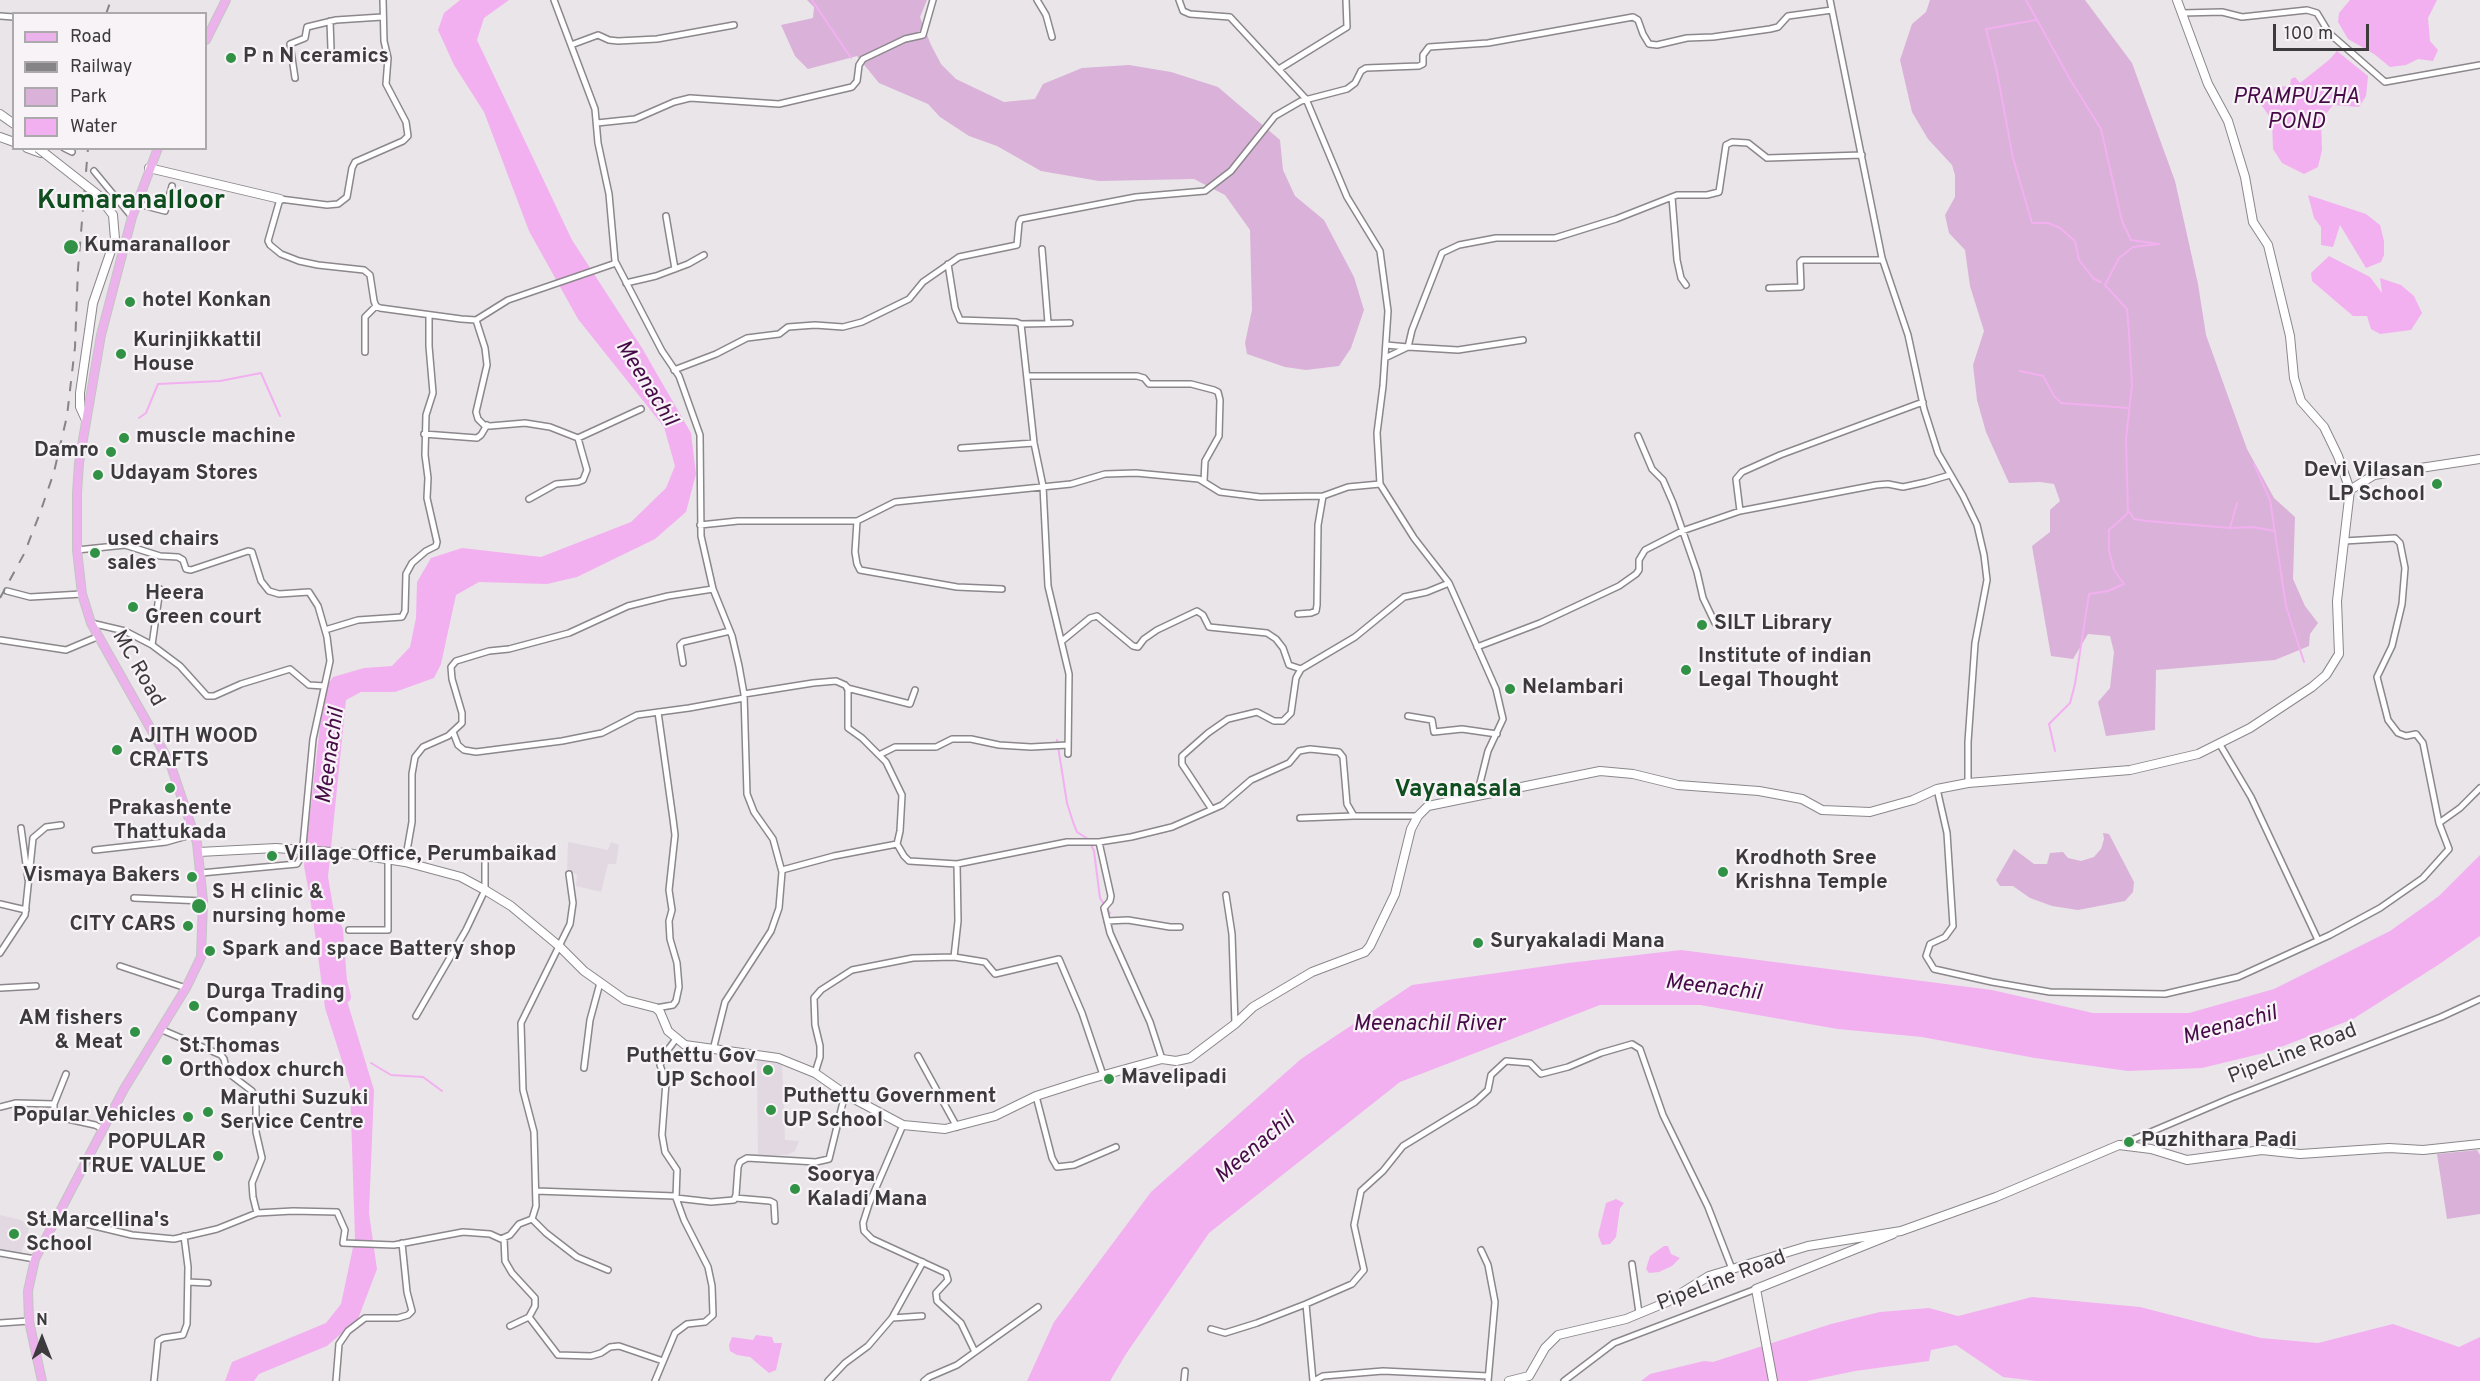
<!DOCTYPE html>
<html>
<head>
<meta charset="utf-8">
<style>
  body { margin:0 }
  #map { position:relative; width:2480px; height:1381px; overflow:hidden; background:#eae5e9; font-family:Overpass,sans-serif }
  canvas { display:block }
  .legend { position:absolute; left:12px; top:12px; width:195px; height:138px; box-sizing:border-box; background:#f7f3f7; border:2px solid #aca9ac; margin:0; padding:8px 10px; list-style:none; font-size:18px; color:#3c3a3c }
  .legend li { display:flex; align-items:center; gap:12px; height:30px }
  .legend b { width:30px; border:2px solid #aca9ac }
  .north { position:absolute; left:12px; top:1309px; width:60px; height:60px; -webkit-text-stroke:4px #f7f3f7; paint-order:stroke; rotate:0deg; font-size:16px; font-weight:700; line-height:24px; text-align:center; color:#3c3a3c }
  .north::after { content:''; display:block; margin:auto; width:21px; height:27px; background:#3c3a3c; clip-path:polygon(50% 0,100% 100%,50% 72%,0 100%) }
  .scale { position:absolute; left:2273px; top:24px; width:96px; height:27px; box-sizing:border-box; border:3px solid #3c3a3c; border-top:0; padding-left:8px; font-size:18px; line-height:21px; white-space:nowrap; color:#3c3a3c; -webkit-text-stroke:4px #f7f3f7; paint-order:stroke }
</style>
</head>
<body>
<div id="map">
<canvas width="2480" height="1381"></canvas>
<ul class="legend">
<li><b style="height:8px;background:#ecb2ec"></b>Road</li>
<li><b style="height:8px;background:#878487"></b>Railway</li>
<li><b style="height:16px;background:#dab1d9"></b>Park</li>
<li><b style="height:16px;background:#f2b0f0"></b>Water</li>
</ul>
<div class="north">N</div>
<div class="scale">100 m</div>
</div>
<script>
const context = document.querySelector('canvas').getContext('2d');
context.lineJoin = 'round';
function fill(path, color) { context.fillStyle = color; context.fill(path, 'evenodd'); }
const poly = rows => new Path2D(rows.map(r => 'M' + r).join(''));
function trace(path, color, width, dash) { context.strokeStyle = color; context.lineWidth = width; context.lineCap = dash ? 'butt' : 'round'; context.setLineDash(dash || []); context.stroke(path); }
function drawText(font, color, halo, rows, align = 'center') {
  context.font = font + ' Overpass,sans-serif'; context.lineWidth = 4.5; context.setLineDash([]); context.textBaseline = 'middle'; context.strokeStyle = halo; context.fillStyle = color; for (const [text, x, y, turn = 0] of rows) {
    context.save(); context.translate(x, y); context.rotate((+turn || 0) * Math.PI / 180); context.textAlign = isNaN(turn) ? turn : align; if (halo) context.strokeText(text, 0, 0); context.fillText(text, 0, 0); context.restore();
  }
}
const built = poly([
  [568,842,608,850,611,842,619,845,616,864,608,864,601,892,576,886,577,875,567,869],
  [757,1059,782,1063,785,1140,799,1141,795,1151,787,1155,758,1155],
  [0,1215,21,1220,30,1226,21,1253,0,1250]
]);
const green = poly([
  [807,0,927,0,920,17,931,45,941,64,956,79,1004,102,1035,99,1043,84,1082,68,1129,65,1171,72,1218,87,1280,140,1283,170,1295,196,1324,220,1354,277,1364,310,1351,348,1339,366,1306,370,1285,367,1247,354,1245,343,1252,310,1250,230,1225,195,1194,179,1099,181,1041,171,997,146,969,136,940,117,928,104,879,83,857,56,808,69,795,56,781,25,813,18,814,7],
  [1930,0,2085,0,2132,63,2175,181,2198,284,2206,335,2247,449,2274,498,2295,517,2293,579,2305,606,2318,623,2310,634,2309,646,2275,660,2156,670,2155,730,2106,736,2098,702,2110,688,2114,652,2110,636,2088,634,2073,659,2051,656,2032,546,2050,532,2050,510,2060,501,2054,484,2040,482,2009,483,1986,432,1977,400,1973,365,1984,331,1970,286,1965,250,1949,233,1945,215,1955,197,1955,175,1952,165,1928,139,1912,112,1900,60,1912,24,1926,12],
  [2103,833,2109,834,2134,882,2133,892,2125,901,2078,910,2052,906,2030,898,2013,886,2000,886,1996,880,2014,849,2034,864,2047,864,2050,853,2063,852,2068,858,2081,861,2094,857,2101,849,2104,839],
  [2477,1150,2480,1155,2480,1214,2447,1219,2437,1154]
]);
const water = poly([
  [460,0,509,0,484,18,477,40,572,240,642,348,691,433,696,474,686,512,655,539,577,577,547,584,479,582,456,595,441,664,434,678,395,692,361,692,346,700,328,877,337,930,341,981,374,1090,369,1213,377,1269,358,1319,327,1346,259,1374,254,1381,225,1381,232,1362,326,1323,341,1304,355,1238,350,1086,325,1008,311,904,304,866,324,691,333,677,364,668,392,666,410,647,416,618,417,582,431,558,462,548,541,557,631,522,666,488,675,466,664,427,578,319,529,231,484,112,454,65,438,30,444,13],
  [2350,0,2437,0,2428,18,2430,41,2438,50,2433,61,2418,59,2406,65,2390,67,2374,54,2348,39,2338,22,2339,13],
  [2337,51,2368,76,2366,96,2359,107,2333,105,2321,120,2322,150,2318,167,2304,174,2282,163,2273,149,2272,120,2255,96,2249,83,2271,97,2275,87,2290,86,2291,79,2295,77,2300,83,2329,60],
  [2308,195,2366,214,2380,225,2384,241,2384,255,2381,262,2366,268,2340,225,2333,247,2321,245,2321,227,2314,218],
  [2329,256,2370,277,2382,293,2380,278,2401,285,2414,296,2422,313,2411,330,2380,334,2371,329,2367,316,2353,316,2312,281,2311,273],
  [2480,855,2480,936,2438,965,2353,1019,2268,1052,2202,1068,2128,1071,2035,1058,1922,1037,1838,1029,1700,1005,1600,1005,1400,1082,1209,1233,1126,1354,1110,1381,1027,1381,1054,1322,1151,1192,1301,1059,1412,985,1568,963,1681,950,1992,990,2093,1013,2189,1013,2274,989,2390,931,2439,896],
  [1616,1199,1624,1203,1620,1208,1616,1237,1610,1244,1602,1245,1598,1235,1606,1203],
  [1664,1246,1668,1246,1671,1254,1680,1258,1672,1266,1659,1272,1649,1273,1646,1269,1650,1256],
  [2032,1297,2140,1307,2261,1338,2318,1343,2393,1324,2459,1347,2480,1337,2480,1381,2036,1381,2003,1377,1956,1345,1931,1350,1929,1361,1855,1371,1807,1381,1641,1381,1650,1374,1704,1361,1713,1362,1831,1324,1880,1312,1929,1308,1958,1316],
  [756,1335,772,1337,774,1343,782,1343,776,1370,769,1373,750,1357,737,1355,730,1351,729,1345,732,1337,753,1340]
]);
const stream = poly([
  [812,0,851,58],
  [2026,0,2071,81,2101,129,2122,221,2131,240,2159,244,2133,247,2119,258,2105,285,2127,309,2129,333,2132,385,2126,439,2128,513,2109,530,2109,550,2114,570,2124,584,2108,591,2089,594,2075,684,2070,703,2049,724,2055,751],
  [2036,20,1986,29,1997,72,2013,158,2032,223,2048,223,2060,228,2075,241,2079,260,2094,279,2101,282],
  [2020,371,2043,376,2054,396,2061,403,2128,408],
  [139,418,146,413,158,384,220,381,261,373,280,416],
  [2254,464,2270,500,2286,606,2304,662],
  [2130,512,2134,519,2147,521,2230,528,2237,503],
  [2230,528,2252,527,2275,531],
  [1057,740,1067,803,1073,822,1077,832,1088,839,1094,851,1100,898,1110,913],
  [371,1063,391,1075,423,1077,442,1091]
]);
const river = poly([
  [331,917,337,930,341,981,345,997]
]);
const street = poly([
  [383,0,384,41,388,58,386,84,406,122,408,136,403,141,355,162,352,168,347,197,338,204,327,205,280,199,268,241,270,245,281,254,299,261,318,265,364,270,370,275,374,301,376,306,380,308,461,319,476,320,508,300,616,263],
  [554,0,595,109,598,143,609,194,615,261,662,351,679,376,700,435,701,536,713,589,732,636,739,666,744,694,747,794,754,812,773,839,782,872,779,908,771,931,725,1002,713,1050],
  [1037,0,1046,15,1052,37],
  [1179,0,1183,11,1190,14,1230,17,1306,99,1347,197,1380,251,1388,311,1383,386,1377,433,1380,484,1414,538,1449,583,1496,689,1503,719,1488,751,1477,795],
  [1830,0,1882,258,1908,335,1924,409,1938,453,1963,496,1977,525,1984,555,1987,580,1975,643,1968,742,1968,783],
  [2182,13,2222,12,2242,17,2307,10,2317,13,2329,33,2385,82,2480,65],
  [0,16,14,17],
  [330,21,331,49],
  [571,45,598,35,609,40,618,41,657,39,734,25],
  [1279,69,1347,27,1346,0],
  [295,78,290,44,305,38,307,27,336,20,382,17],
  [597,123,635,119,674,102,690,98,779,104,852,87,857,81,859,65,863,59,905,39,923,35,933,0],
  [64,148,72,152],
  [94,171,132,217],
  [1672,197,1677,260,1681,278,1686,285],
  [138,204,165,211,172,186],
  [666,216,675,269],
  [1042,249,1048,323],
  [948,264,955,308,960,320,1016,322,1021,324,1070,323],
  [626,283,656,276,688,264,704,255],
  [1769,288,1801,287,1800,262,1802,260,1882,260],
  [476,320,485,348,487,365,476,412,478,419,484,425,490,426,525,423,550,427,578,438,581,449,587,470,583,480,578,482,556,484,529,499],
  [1021,324,1034,443,1043,486,1048,586,1069,674,1068,754],
  [1386,345,1408,347,1412,330,1442,253,1459,245,1496,238,1555,238,1616,219,1677,195,1707,195,1719,192,1726,145,1732,142,1748,143,1767,158,1862,155],
  [365,352,365,317,376,306],
  [1385,358,1408,347,1458,350,1523,340],
  [674,370,716,354,747,338,779,334,788,327,815,325,843,327,862,322,909,299,923,282,959,257,1017,245,1019,223,1021,219,1136,197,1205,191,1231,171,1275,116,1301,101,1347,89,1355,83,1361,71,1366,68,1419,66,1423,64,1423,55,1429,47,1488,43,1633,17,1638,20,1643,34,1649,44,1657,45,1687,38,1713,37,1770,29,1778,27,1788,16,1832,10],
  [1027,376,1137,376,1144,378,1149,384,1191,384,1214,390,1218,392,1220,400,1219,436,1205,461,1204,481],
  [424,434,477,438,481,435,487,425],
  [1638,436,1652,469,1663,480,1673,503,1697,572,1703,598,1715,623],
  [578,438,641,409],
  [961,448,1034,443],
  [1740,511,1736,479,1742,472,1780,455,1923,402],
  [857,521,855,552,857,564,860,570,957,587,1002,589],
  [700,525,738,521,857,521,895,502,1071,484,1105,474,1136,473,1199,479,1220,492,1260,497,1323,496,1348,487,1380,484],
  [2344,541,2395,538,2400,543,2405,568,2402,604,2392,646,2377,677,2388,720,2398,733,2406,736,2416,734,2423,743,2439,823],
  [77,550,125,545,160,556,178,557,183,560,186,569,191,570,248,551,252,552,261,581,269,591,279,594,309,592,318,606,327,637,330,661,313,739,302,856,297,864,201,873],
  [7,591,30,597,82,594],
  [1298,614,1311,613,1316,611,1317,605,1318,525,1323,496],
  [91,623,125,631,152,645,180,666,207,696,214,696,241,684,290,669,309,685,324,686],
  [325,630,358,620,402,617,405,611,406,574,412,563,426,551,436,546,437,542,427,498,428,478,425,455,426,415,433,393,429,346,429,315],
  [0,640,66,650,97,637],
  [1062,641,1090,618,1097,616,1133,646,1138,647,1144,639,1157,630,1197,611,1203,615,1209,627,1267,633,1276,639,1283,648,1289,665,1301,669],
  [152,645,160,589],
  [1477,647,1540,623,1619,586,1636,574,1639,570,1639,560,1645,550,1682,531,1740,511,1876,485,1888,484,1903,487,1926,482,1950,475],
  [683,663,680,645,683,642,730,631],
  [847,688,910,704,915,690],
  [744,694,813,683,836,681,845,685,848,688,848,728,862,738,886,762,902,795,900,831,897,844,834,856,782,870],
  [1408,716,1432,720,1434,732,1462,729,1497,734],
  [453,732,458,745,464,750,476,752,562,741,602,733,637,715,689,708,744,698],
  [2219,743,2251,797,2318,940],
  [879,755,895,747,936,747,952,739,971,739,999,745,1031,747,1068,745],
  [1937,789,1947,833,1953,926,1945,937,1930,944,1926,956,1934,969,1992,982,2050,992,2165,994,2238,977,2330,935,2380,908,2423,878,2449,849,2439,823,2460,808,2480,788],
  [1211,808,1182,764,1182,756,1208,733,1228,719,1257,712,1274,721,1283,721,1291,713,1296,678,1301,669,1355,637,1404,597,1427,592,1449,583],
  [1300,818,1354,816],
  [21,828,28,879],
  [1099,842,1111,896,1110,901,1104,908,1110,933,1150,1022,1162,1059],
  [95,850,166,842,194,834],
  [405,862,412,822,412,774,415,757,423,747,448,736,462,723,462,713,452,679,451,667,456,661,489,651,509,649,569,633,628,606,668,596,713,589],
  [957,864,1067,842,1099,842,1131,837,1172,827,1222,805,1251,780,1289,763,1299,751,1310,749,1339,752,1343,757,1347,804,1354,816,1418,816],
  [1226,895,1232,934,1235,1024],
  [134,898,203,901],
  [0,904,26,910],
  [1107,921,1128,920,1170,927,1180,927],
  [349,930,388,930,388,860],
  [0,953,25,915,33,838,46,827,61,825],
  [954,957,985,962,995,974,1059,959,1082,1013,1103,1075],
  [120,966,186,988],
  [0,988,36,986],
  [656,1008,673,1005,676,1001,679,987,677,963,670,939,669,921,672,910,669,890,675,835,673,819,658,712],
  [416,1016,466,930,485,890,485,852],
  [160,1029,221,1055,224,1059,227,1072,252,1091,256,1099,256,1132,262,1158,252,1183,253,1197,257,1213],
  [918,1056,957,1127],
  [584,1068,590,1020,600,983],
  [815,1073,820,1057,820,1046,815,1025,814,998,821,990,852,970,913,958,954,957,958,921,957,864,909,861,904,856,897,844],
  [1036,1096,1052,1158,1057,1167,1074,1165,1116,1147],
  [54,1104,66,1074],
  [0,1107,16,1103,54,1104,54,1116,95,1125,103,1129],
  [903,1125,869,1204,863,1223,864,1231,872,1239,946,1273,948,1280,936,1293,937,1301,961,1323,975,1352,1038,1307],
  [2120,1145,2231,1098,2441,1017,2480,999],
  [536,1191,675,1196],
  [676,1198,711,1202,734,1200,736,1195,738,1167,740,1162,747,1158,816,1162,829,1159,845,1094],
  [735,1198,770,1201,774,1203,775,1221],
  [57,1217,132,1235,174,1239,217,1229,257,1213,293,1211,337,1212,345,1230,343,1243,394,1245,463,1232,490,1234,501,1239,510,1235,519,1224,532,1219,536,1206,534,1132,523,1090,521,1023,570,924,573,903,569,874],
  [532,1219,546,1233,577,1257,608,1270],
  [504,1238,505,1261,512,1273,535,1298,535,1306,529,1317,558,1355,591,1356,601,1353,610,1347,619,1346,663,1361],
  [1481,1250,1488,1265,1495,1302,1488,1381],
  [0,1253,35,1259],
  [1632,1264,1639,1313],
  [188,1282,208,1283],
  [892,1318,923,1262],
  [0,1323,29,1321],
  [510,1326,529,1317],
  [1211,1329,1225,1333,1257,1323,1306,1304],
  [154,1381,158,1341,163,1338,183,1335,187,1324,188,1267,184,1236],
  [336,1381,339,1344,348,1331,365,1318,398,1318,408,1315,412,1311,407,1292,402,1243],
  [655,1381,675,1333,687,1324,705,1322,713,1315,712,1286,708,1267,684,1220,676,1198,677,1170,665,1152,662,1135,666,1082,660,1065,667,1051,676,1039],
  [828,1381,845,1363,868,1346,892,1318,922,1316],
  [924,1381,929,1377,957,1365,975,1352],
  [1184,1381,1185,1371],
  [1313,1381,1306,1304,1352,1284,1364,1270,1354,1225,1361,1191,1383,1171,1403,1146,1475,1102,1488,1090,1491,1075,1506,1061,1530,1063,1541,1074,1568,1067,1601,1053,1632,1044,1640,1049,1663,1115,1708,1207,1732,1269],
  [1314,1381,1323,1376,1383,1371,1488,1376],
  [1564,1381,1614,1343,1756,1289]
]);
const secondary = poly([
  [0,114,14,124],
  [0,137,14,142],
  [27,148,41,153,45,148],
  [149,168,280,199],
  [86,420,80,407,80,393,89,331],
  [2350,490,2374,475,2480,459],
  [199,852,276,848,301,850],
  [347,853,405,862,461,877,485,890,511,906,559,946,584,971,625,1000,656,1008,660,1012,668,1031,685,1045,778,1058,815,1073,845,1094,903,1125,945,1129,995,1116,1036,1096,1086,1080,1162,1059,1176,1061,1190,1058,1235,1024,1253,1007,1312,972,1365,952,1370,946,1395,894,1411,829,1418,816,1428,806,1600,771,1633,774,1678,785,1759,791,1802,799,1822,810,1870,812,1913,800,1937,789,1968,783,2130,770,2198,754,2250,728,2312,687,2326,675,2339,654,2337,601,2350,490,2338,456,2324,427,2301,401,2294,378,2290,336,2268,245,2253,222,2245,177,2228,121,2208,84,2177,0],
  [1509,1381,1529,1376,1545,1348,1558,1335,1626,1319,1667,1302,1709,1276,1808,1246,1901,1231,1996,1197,2119,1145,2151,1149,2187,1160,2262,1150,2300,1154,2389,1148,2423,1150,2480,1144],
  [1773,1381,1756,1289,1893,1234]
]);
const primary = poly([
  [206,40,226,0],
  [42,1381,29,1321,28,1291,35,1259,124,1089,186,988,201,957,203,901,197,843,170,763,91,623,82,594,77,550,77,493,79,463,101,335,132,217,158,148]
]);
const rail = poly([
  [106,14,111,0],
  [0,598,24,554,40,513,54,472,67,416,75,347,78,269,88,148]
]);
const secondaryBridge = poly([
  [38,148,98,195,113,215,115,239,93,303,89,331],
  [301,850,347,853]
]);
const markers = [
  [231,58,6,"#319246"],
  [71,247,8,"#319246"],
  [130,302,6,"#319246"],
  [121,354,6,"#319246"],
  [124,438,6,"#319246"],
  [111,452,6,"#319246"],
  [98,475,6,"#319246"],
  [2437,484,6,"#319246"],
  [95,553,6,"#319246"],
  [133,607,6,"#319246"],
  [1702,625,6,"#319246"],
  [1686,670,6,"#319246"],
  [1510,689,6,"#319246"],
  [117,750,6,"#319246"],
  [170,788,6,"#319246"],
  [272,856,6,"#319246"],
  [1723,872,6,"#319246"],
  [192,877,6,"#319246"],
  [199,906,8,"#319246"],
  [188,926,6,"#319246"],
  [1478,943,6,"#319246"],
  [210,951,6,"#319246"],
  [194,1006,6,"#319246"],
  [135,1032,6,"#319246"],
  [167,1060,6,"#319246"],
  [768,1070,6,"#319246"],
  [1109,1079,6,"#319246"],
  [771,1110,6,"#319246"],
  [208,1112,6,"#319246"],
  [188,1117,6,"#319246"],
  [2129,1142,6,"#319246"],
  [218,1156,6,"#319246"],
  [795,1189,6,"#319246"],
  [14,1234,6,"#319246"]
];
const poiNames = [
  ["P n N ceramics",243,58],
  ["Kumaranalloor",84,247],
  ["hotel Konkan",142,302],
  ["Kurinjikkattil",133,342],
  ["House",133,366],
  ["muscle machine",136,438],
  ["Damro",99,452,"right"],
  ["Devi Vilasan",2425,472,"right"],
  ["LP School",2425,496,"right"],
  ["Udayam Stores",110,475],
  ["used chairs",107,541],
  ["sales",107,565],
  ["Heera",145,595],
  ["Green court",145,619],
  ["SILT Library",1714,625],
  ["Institute of indian",1698,658],
  ["Legal Thought",1698,682],
  ["Nelambari",1522,689],
  ["AJITH WOOD",129,738],
  ["CRAFTS",129,762],
  ["Prakashente",170,810,"center"],
  ["Thattukada",170,834,"center"],
  ["Village Office, Perumbaikad",284,856],
  ["Krodhoth Sree",1735,860],
  ["Krishna Temple",1735,884],
  ["Vismaya Bakers",180,877,"right"],
  ["S H clinic &",212,894],
  ["nursing home",212,918],
  ["CITY CARS",176,926,"right"],
  ["Suryakaladi Mana",1490,943],
  ["Spark and space Battery shop",222,951],
  ["Durga Trading",206,994],
  ["Company",206,1018],
  ["AM fishers",123,1020,"right"],
  ["& Meat",123,1044,"right"],
  ["St.Thomas",179,1048],
  ["Orthodox church",179,1072],
  ["Puthettu Gov",756,1058,"right"],
  ["UP School",756,1082,"right"],
  ["Mavelipadi",1121,1079],
  ["Puthettu Government",783,1098],
  ["UP School",783,1122],
  ["Maruthi Suzuki",220,1100],
  ["Service Centre",220,1124],
  ["Popular Vehicles",176,1117,"right"],
  ["Puzhithara Padi",2141,1142],
  ["POPULAR",206,1144,"right"],
  ["TRUE VALUE",206,1168,"right"],
  ["Soorya",807,1177],
  ["Kaladi Mana",807,1201],
  ["St.Marcellina's",26,1222],
  ["School",26,1246]
];
const streetNames = [
  ["MC Road",137,669,60],
  ["PipeLine Road",2293,1055,-21],
  ["PipeLine Road",1722,1282,-21]
];
const waterNames = [
  ["PRAMPUZHA",2296,99],
  ["POND",2296,124],
  ["Meenachil",645,384,58],
  ["Meenachil",332,756,-82],
  ["Meenachil",1713,989,7],
  ["Meenachil River",1429,1026],
  ["Meenachil",2230,1027,-15],
  ["Meenachil",1256,1149,-40]
];
const quarterNames = [
  ["Vayanasala",1458,791]
];
const districtNames = [
  ["Kumaranalloor",131,203]
];
fill(built, '#e2d8e1');
fill(green, '#dab1d9');
fill(water, '#f2b0f0');
trace(stream, '#f2b0f0', 2);
trace(river, '#f2b0f0', 12);
trace(street, '#8b878b', 8);
trace(secondary, '#8b878b', 10);
trace(primary, '#c4c4c4', 10);
trace(street, '#fff', 5);
trace(secondary, '#fff', 8);
trace(primary, '#ecb2ec', 8);
trace(rail, '#878487', 2, [10, 10]);
trace(secondaryBridge, '#8b878b', 10, []);
trace(secondaryBridge, '#fff', 8);
for (const [x, y, r, color] of markers) { const dot = new Path2D(); dot.arc(x, y, r, 0, 2 * Math.PI); context.fillStyle = color; context.fill(dot); trace(dot, '#f7f3f7', 2); }
drawText('bold 21px', '#3c3a3c', '#f7f3f7', poiNames, 'left');
drawText('21px', '#3c3a3c', '#f7f3f7', streetNames);
drawText('italic 22px', '#460b47', '#f7f3f7', waterNames);
drawText('bold 24px', '#0f4f1f', '#f7f3f7', quarterNames);
drawText('bold 27px', '#0f4f1f', '#f7f3f7', districtNames);
</script>
</body>
</html>
